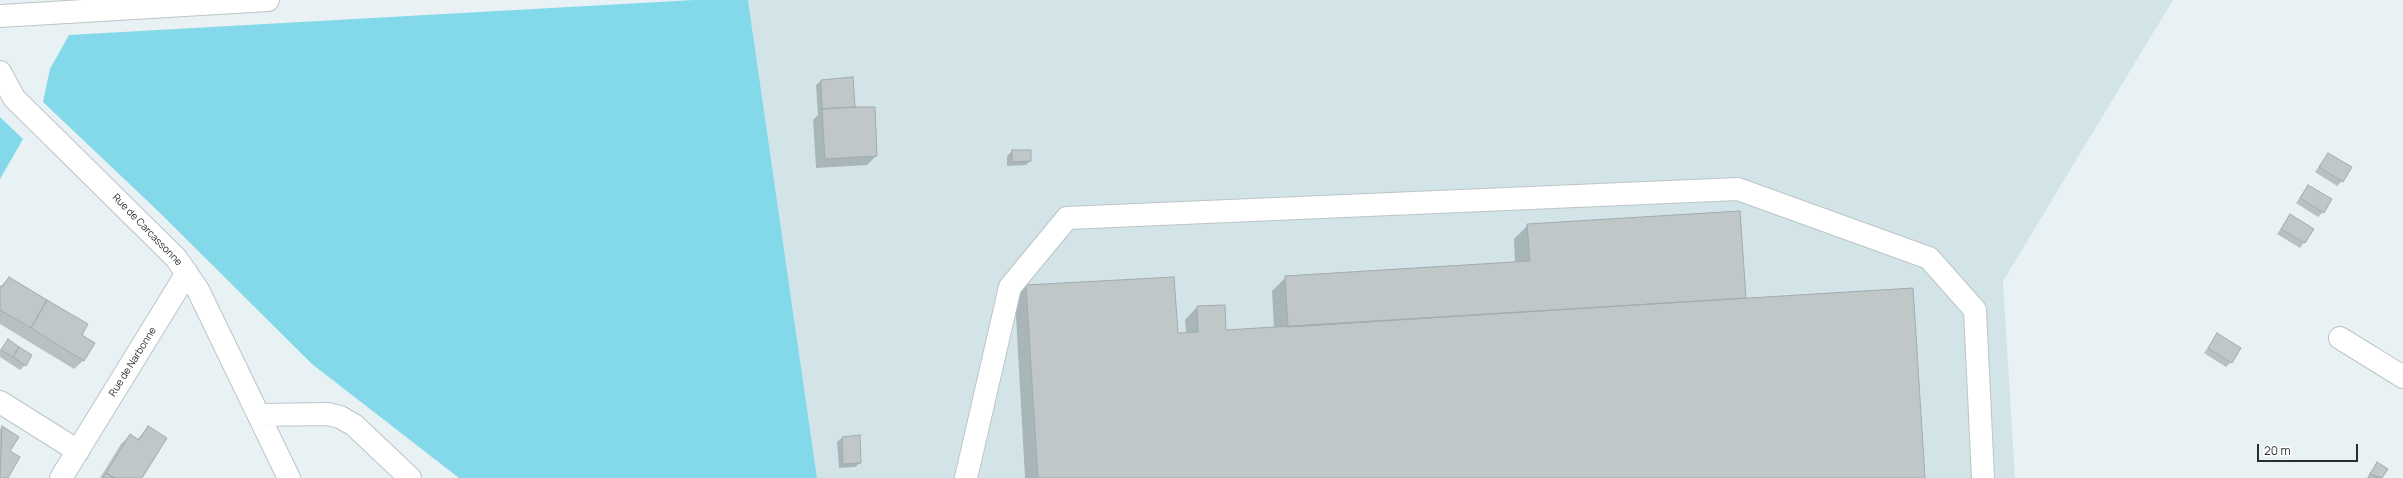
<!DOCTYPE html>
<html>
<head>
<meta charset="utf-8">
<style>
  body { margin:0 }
  #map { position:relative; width:2403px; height:478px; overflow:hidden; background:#e8f1f3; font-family:Manrope,sans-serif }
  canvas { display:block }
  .scale { position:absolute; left:2257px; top:444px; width:101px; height:18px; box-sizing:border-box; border:2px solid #2a2e2e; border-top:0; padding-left:5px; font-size:12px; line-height:14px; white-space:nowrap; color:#2a2e2e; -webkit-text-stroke:3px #fff; paint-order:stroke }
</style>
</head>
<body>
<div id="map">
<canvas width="2403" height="478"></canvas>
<div class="scale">20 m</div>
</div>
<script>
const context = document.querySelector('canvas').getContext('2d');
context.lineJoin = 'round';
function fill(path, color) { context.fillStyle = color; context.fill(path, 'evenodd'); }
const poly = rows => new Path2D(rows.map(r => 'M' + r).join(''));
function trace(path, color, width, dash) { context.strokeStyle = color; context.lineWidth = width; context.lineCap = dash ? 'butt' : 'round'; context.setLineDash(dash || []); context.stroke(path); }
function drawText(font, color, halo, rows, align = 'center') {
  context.font = font + ' Manrope,sans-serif'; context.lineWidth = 3; context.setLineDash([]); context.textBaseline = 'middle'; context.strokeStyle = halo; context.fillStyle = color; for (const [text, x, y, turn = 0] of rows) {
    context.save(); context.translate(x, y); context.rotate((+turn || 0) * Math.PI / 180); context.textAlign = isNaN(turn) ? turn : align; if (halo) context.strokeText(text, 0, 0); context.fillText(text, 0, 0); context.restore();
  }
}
const built = poly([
  [748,0,2173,0,2003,281,2015,478,817,478]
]);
const green = poly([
  [694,0,748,0,817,478,459,478,312,364,158,211,43,102,50,69,69,35],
  [0,117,23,139,0,179]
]);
const shadow = poly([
  [821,81,854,107,876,156,867,165,816,168,813,120,818,115,816,85],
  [1012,151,1030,161,1026,165,1007,166,1007,156],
  [2328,154,2342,181,2337,186,2315,172],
  [2308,186,2323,212,2318,217,2296,203],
  [1739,212,1745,299,1924,478,1025,478,1015,298,1027,286,1177,334,1186,333,1185,320,1197,307,1225,331,1274,328,1272,291,1286,277,1515,263,1514,239,1528,225],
  [2290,216,2313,230,2300,248,2277,234],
  [9,278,80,335,84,360,74,369,0,324,0,287],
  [2217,335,2231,362,2226,367,2204,353],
  [8,341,25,365,20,370,0,357,0,350],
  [2,427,17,437,9,451,7,478,0,478,0,429],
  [148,427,141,478,100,478,121,444,130,435,137,440],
  [842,438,860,463,855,467,839,468,837,442],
  [2377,463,2387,469,2381,478,2367,478]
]);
const building = poly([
  [853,77,855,107,822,109,821,80,853,77],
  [855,107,875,107,877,156,825,159,822,109,855,107],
  [1012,150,1031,150,1031,161,1012,162,1012,150],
  [2328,153,2352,167,2343,182,2319,167,2328,153],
  [2308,185,2332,199,2324,213,2300,198,2308,185],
  [1740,211,1746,298,1288,327,1285,276,1530,261,1527,224,1740,211],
  [2290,214,2314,229,2305,243,2281,229,2290,214],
  [9,277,47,300,31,328,0,310,0,286,2,287,9,277],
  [1174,277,1178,333,1198,332,1197,306,1225,305,1226,330,1913,288,1925,478,1038,478,1026,285,1174,277],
  [47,300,88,324,82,335,95,343,84,361,31,328,47,300],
  [2217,333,2241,348,2232,363,2208,348,2217,333],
  [8,339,19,347,13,357,1,350,8,339],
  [19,347,32,355,26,366,13,357,19,347],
  [2,426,19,437,10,451,20,457,8,478,0,478,2,426],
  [148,426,167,438,142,478,114,478,106,473,130,434,139,440,148,426],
  [860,435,861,463,843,464,842,437,860,435],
  [2377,462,2388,469,2382,478,2370,474,2377,462],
  [106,473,114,478,103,478,106,473],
  [2370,474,2378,478,2368,478,2370,474]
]);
const minor = poly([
  [0,16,268,0],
  [0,72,14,98,176,258,198,290,289,478],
  [2340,338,2403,377],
  [0,402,78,451],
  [259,415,328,414,340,417,354,425,410,478],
  [61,478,187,273],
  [966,478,1010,287,1067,218,1738,189,1929,258,1975,310,1983,478]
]);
const streetNames = [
  ["Rue de Carcassonne",147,230,46],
  ["Rue de Narbonne",133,362,-58]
];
fill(built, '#d3e4e8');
fill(green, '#83d9ea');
fill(shadow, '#0003');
fill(building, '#bfc7c9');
trace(building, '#a3abad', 1);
trace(minor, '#bcc5c6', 24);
trace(minor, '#fff', 22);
drawText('10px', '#2a2e2e', '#fff', streetNames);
</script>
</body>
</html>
